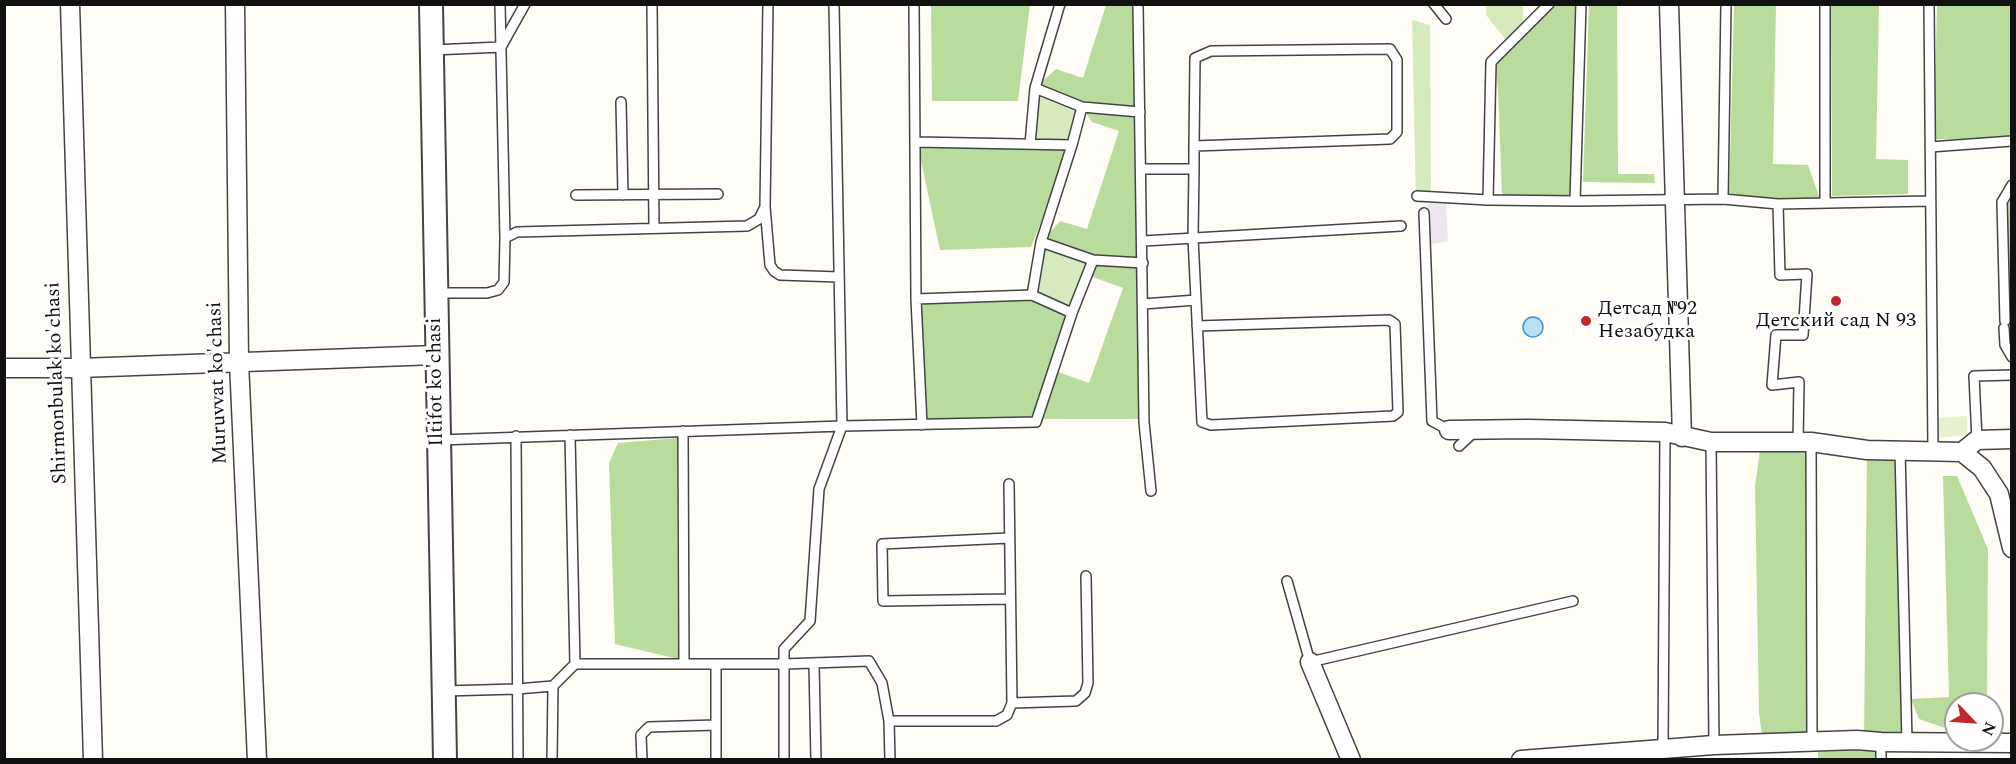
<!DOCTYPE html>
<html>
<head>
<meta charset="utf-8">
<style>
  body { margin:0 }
  #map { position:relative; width:2016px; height:764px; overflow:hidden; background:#fffdf5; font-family:Spectral,serif }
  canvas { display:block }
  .frame { position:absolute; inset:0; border:6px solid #111; pointer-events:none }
  .north { position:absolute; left:1944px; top:692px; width:60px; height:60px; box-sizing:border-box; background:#fff; border:2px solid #a0a0a0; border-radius:50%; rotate:115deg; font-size:16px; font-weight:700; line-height:24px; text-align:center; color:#111 }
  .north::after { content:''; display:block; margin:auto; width:21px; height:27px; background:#c4262e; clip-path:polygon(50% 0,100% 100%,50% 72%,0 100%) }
</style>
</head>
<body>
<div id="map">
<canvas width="2016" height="764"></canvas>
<div class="frame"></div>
<div class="north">N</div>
</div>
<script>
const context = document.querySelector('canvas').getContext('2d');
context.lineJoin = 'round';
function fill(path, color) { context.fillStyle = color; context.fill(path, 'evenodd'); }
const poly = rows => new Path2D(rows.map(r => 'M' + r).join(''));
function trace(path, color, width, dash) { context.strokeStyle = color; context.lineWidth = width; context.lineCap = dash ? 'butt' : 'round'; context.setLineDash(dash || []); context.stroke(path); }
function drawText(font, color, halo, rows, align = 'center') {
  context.font = font + ' Spectral,serif'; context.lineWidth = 6; context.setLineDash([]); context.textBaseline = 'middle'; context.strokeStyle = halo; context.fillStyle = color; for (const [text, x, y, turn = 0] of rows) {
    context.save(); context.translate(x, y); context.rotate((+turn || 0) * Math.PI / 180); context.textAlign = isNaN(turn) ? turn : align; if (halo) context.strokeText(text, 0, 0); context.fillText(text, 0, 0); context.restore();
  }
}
const industrial = poly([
  [1428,203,1446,204,1448,241,1428,245]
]);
const green = poly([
  [1486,5,1523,5,1523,22,1506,40,1486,15],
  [1412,20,1430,25,1431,191,1416,203],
  [1035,88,1082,107,1072,145,1030,144],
  [1041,242,1093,260,1072,313,1032,295]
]);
const forest = poly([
  [931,5,1030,5,1018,101,932,101],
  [1106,5,1132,5,1140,112,1142,419,1039,419,1058,372,1089,383,1123,288,1093,277,1093,260,1041,242,1060,221,1087,229,1119,131,1092,122,1082,107,1035,88,1056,69,1083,78],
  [1551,5,1580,5,1572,197,1502,195,1498,89,1495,65],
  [1589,5,1617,5,1618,174,1654,174,1655,183,1583,182],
  [1734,5,1776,5,1773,164,1808,165,1820,199,1729,198],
  [1831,5,1879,5,1876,159,1908,160,1908,194,1832,196],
  [1937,5,2011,5,2011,142,1934,139],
  [917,142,1072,145,1031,247,940,250],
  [2002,202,2011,202,2011,345,2005,345],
  [1032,295,1072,313,1034,419,922,425,916,299],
  [677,438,678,659,615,644,609,463,618,443],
  [1811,442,1812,741,1763,743,1759,713,1755,486,1761,443],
  [1867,450,1900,450,1907,741,1864,740],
  [1943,476,1957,476,1988,549,1987,699,1977,699,1977,704,1956,704,1956,719,1950,719,1951,730,1919,719,1911,699,1949,697],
  [1878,748,1878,759,1818,759,1818,752]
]);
const pitch = poly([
  [1967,416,1967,435,1937,438,1938,418]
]);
const water = poly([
  '1523 327a10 10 0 1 1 20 0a10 10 0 1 1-20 0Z'
]);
const service = poly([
  [500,4,505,238],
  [652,4,654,228],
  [914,4,916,299,1032,295,1041,242,1072,145,1082,107,1140,112],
  [1060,4,1035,88,1082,107],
  [1138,4,1144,422,1151,491],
  [1434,4,1446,19],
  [1825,4,1825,203],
  [1929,4,1933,451],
  [433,50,501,47,525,4],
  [621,102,623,195],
  [917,142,1072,145],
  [1030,144,1035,88],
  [1194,146,1390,139,1397,132,1397,60,1390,49,1211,51,1195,58,1194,146,1194,169,1193,238,1202,422,1211,425,1393,416,1398,412,1395,324,1389,320,1197,326],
  [1930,147,2012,141],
  [1141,169,1194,169],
  [576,195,718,194],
  [1417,196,1488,200,1575,201,1723,199,1778,204,1930,201],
  [1723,199,1726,4],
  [1488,200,1491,62,1549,4],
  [1575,201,1581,4],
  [1778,204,1780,275,1807,274,1803,335,1776,335,1772,385,1799,382,1798,443],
  [765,207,770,265,774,271,780,275,839,277],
  [1424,213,1432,421,1449,430],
  [1143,241,1401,226],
  [1041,242,1093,260],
  [437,293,487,293,498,290,504,282,505,238,517,232,747,226,759,219,765,207,768,4],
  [1032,295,1072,313],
  [916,299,922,425],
  [1143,304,1196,300],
  [2005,321,2002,202,2012,185],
  [2004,328,2005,345,2012,357],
  [683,431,684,664],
  [570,435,575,664],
  [516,436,518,760],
  [439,440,842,426,1036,422,1072,313,1093,260,1143,263],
  [1977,440,1974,376,2012,375],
  [1711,442,1714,745],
  [1811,442,1812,741],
  [1459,446,1474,432],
  [1900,450,1907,741],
  [1009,538,882,544,883,601,1010,599],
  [1287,581,1310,662,1573,601],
  [716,664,716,760],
  [814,664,816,760],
  [444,691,517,689,553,686,575,664,784,664,869,661,882,683,889,721,996,721,1007,715,1012,703,1009,484],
  [1012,703,1076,701,1085,693,1088,683,1086,576],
  [889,721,890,760],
  [1881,742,1881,760],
  [1663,748,1665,432],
  [552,760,553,686],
  [642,760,641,735,649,727,716,725],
  [784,760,784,649,810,621,819,489,842,426,834,4]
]);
const minor = poly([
  [70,4,93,760],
  [235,4,239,362,257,760],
  [1669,4,1682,437],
  [4,368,80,368,436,355],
  [1449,430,1528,429,1665,432,1711,442,1811,442,1867,450,1962,452,1977,440,2012,439],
  [1962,452,1982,468,1999,494,2012,548],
  [1310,662,1351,760],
  [1521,760,1714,745,1857,740,1881,742,2012,743]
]);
const tertiary = poly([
  [431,4,445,760]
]);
const markers = [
  [1836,301,6,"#c4262e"],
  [1586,321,6,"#c4262e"]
];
const poiNames = [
  ["Детсад №92",1598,310],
  ["Незабудка",1598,333],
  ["Детский сад N 93",1836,322,"center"]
];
const streetNames = [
  ["Iltifot ko'chasi",437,382,-91],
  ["Shirmonbulak ko'chasi",58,383,-92],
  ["Muruvvat ko'chasi",219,383,-92]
];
fill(industrial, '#eee6ef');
fill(green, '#d5ebbd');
fill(forest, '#b9dc9c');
fill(pitch, '#e6f2cf');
fill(water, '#b9e0f7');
trace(water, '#3f96cf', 1.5);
trace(service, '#444', 12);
trace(minor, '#444', 21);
trace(tertiary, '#444', 26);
trace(service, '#fff', 9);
trace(minor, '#fff', 18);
trace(tertiary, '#fff', 22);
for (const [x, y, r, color] of markers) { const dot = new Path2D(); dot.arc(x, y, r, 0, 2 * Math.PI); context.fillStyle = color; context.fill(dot); trace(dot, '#fff', 2); }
drawText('20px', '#111', '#fff', poiNames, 'left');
drawText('20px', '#111', '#fff', streetNames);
</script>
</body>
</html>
